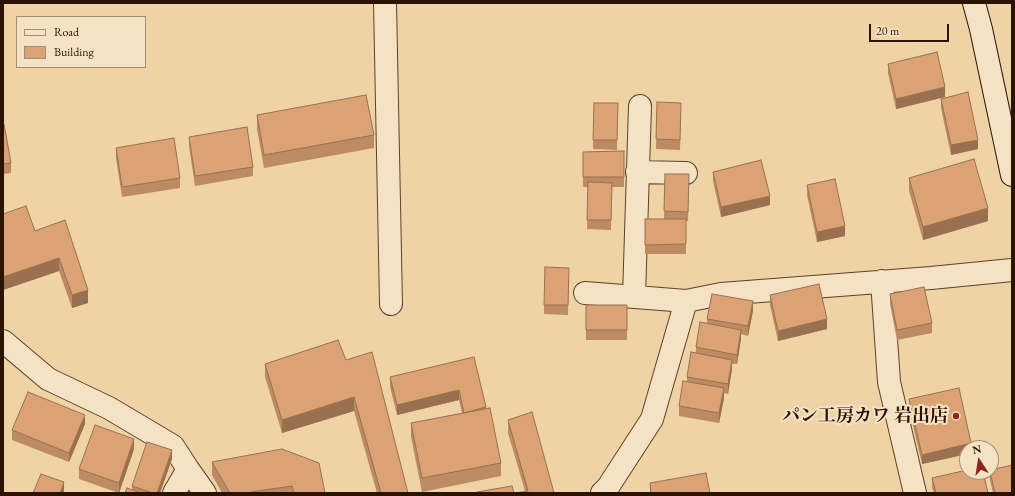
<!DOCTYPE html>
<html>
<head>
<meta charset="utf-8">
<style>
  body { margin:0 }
  #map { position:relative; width:1015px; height:496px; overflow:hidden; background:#efd2a5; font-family:"EB Garamond",serif }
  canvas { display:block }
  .frame { position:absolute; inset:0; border:4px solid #2a1300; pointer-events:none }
  .legend { position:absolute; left:16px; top:16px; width:130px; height:52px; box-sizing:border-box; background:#f5e2c4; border:1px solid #a48f76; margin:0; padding:5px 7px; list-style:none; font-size:12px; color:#2a1300 }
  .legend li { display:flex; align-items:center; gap:8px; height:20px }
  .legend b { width:20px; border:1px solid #a48f76 }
  .north { position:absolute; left:959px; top:440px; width:40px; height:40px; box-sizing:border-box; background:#f5e2c4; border:1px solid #a48f76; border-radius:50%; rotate:348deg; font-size:11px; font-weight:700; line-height:16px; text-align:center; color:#2a1300 }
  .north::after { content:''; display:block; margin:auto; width:14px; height:18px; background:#8f2418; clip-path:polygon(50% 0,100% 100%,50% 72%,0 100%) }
  .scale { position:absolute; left:869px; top:24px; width:80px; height:18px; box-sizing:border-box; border:2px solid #2a1300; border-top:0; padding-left:5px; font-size:12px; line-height:14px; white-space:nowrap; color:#2a1300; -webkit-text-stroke:3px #f5e2c4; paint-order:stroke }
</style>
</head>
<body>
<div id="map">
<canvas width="1015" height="496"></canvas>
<div class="frame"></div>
<ul class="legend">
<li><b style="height:5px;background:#f5e2c4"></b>Road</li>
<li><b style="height:11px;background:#dba274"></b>Building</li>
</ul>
<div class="north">N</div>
<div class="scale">20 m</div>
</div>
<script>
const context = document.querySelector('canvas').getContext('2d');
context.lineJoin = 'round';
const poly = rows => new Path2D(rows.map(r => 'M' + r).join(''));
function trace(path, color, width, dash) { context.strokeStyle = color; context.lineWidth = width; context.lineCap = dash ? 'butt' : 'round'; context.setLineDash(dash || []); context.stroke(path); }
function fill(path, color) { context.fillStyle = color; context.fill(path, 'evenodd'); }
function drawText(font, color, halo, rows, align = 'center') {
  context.font = font + ' "EB Garamond","Noto Serif JP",serif'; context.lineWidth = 4; context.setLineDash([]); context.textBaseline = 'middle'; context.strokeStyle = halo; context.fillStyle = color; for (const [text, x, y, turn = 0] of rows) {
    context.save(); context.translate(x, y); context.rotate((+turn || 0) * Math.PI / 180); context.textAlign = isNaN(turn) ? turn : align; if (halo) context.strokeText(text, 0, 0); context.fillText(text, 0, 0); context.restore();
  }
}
const street = poly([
  [385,3,391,304],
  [637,172,686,173],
  [882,281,889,382,915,493],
  [585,293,686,301],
  [634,297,640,106],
  [3,341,48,379,109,408,173,446,188,469,205,493],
  [174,493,188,469],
  [602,493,608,487,652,419,686,301,721,294,931,278,1012,270]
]);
const secondary = poly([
  [974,3,981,29,1012,175]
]);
const wall = poly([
  [888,64,945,97,896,109,888,73],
  [941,99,978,149,951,155,941,108],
  [657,102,681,112,680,150,656,149],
  [594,103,618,103,617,150,593,149],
  [257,115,374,135,374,148,264,168,257,129],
  [3,124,11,163,11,173,3,174],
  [189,137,253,167,253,176,195,186,189,146],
  [116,148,180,178,180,188,122,197,116,158],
  [624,151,624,187,612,187,611,230,587,229,588,187,583,187,583,152],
  [713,172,770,205,721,217,713,181],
  [665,174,689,184,688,221,686,221,686,254,645,254,645,219,664,219],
  [909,178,988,221,923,240,909,191],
  [807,185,845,236,817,242,807,195],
  [3,214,35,231,65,220,88,303,72,308,59,271,3,290],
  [569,277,568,315,544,314,544,305],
  [890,294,932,323,932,333,897,340,890,304],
  [770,295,827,329,778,341,770,305],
  [586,305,627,305,627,340,586,340],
  [753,311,748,336,741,334,741,339,737,364,732,364,732,369,728,394,724,393,724,398,719,423,679,416,679,406,687,382,687,377,696,353,696,347,707,323,707,319],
  [474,357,486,409,501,463,501,476,422,492,411,437,411,423,462,413,459,400,397,415,390,387,390,377],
  [346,360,408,493,377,493,354,411,282,433,265,377,265,364],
  [909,399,971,448,967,448,967,454,922,464,909,408],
  [508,420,554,493,525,491,508,433],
  [85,424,69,462,12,440,12,430],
  [134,449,119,493,79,479,79,469],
  [172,459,160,493,125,493,132,490,132,486],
  [212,462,325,493,222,493,212,475],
  [990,472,991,472,1012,493,993,493,990,480],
  [932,478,988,493,934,493,932,488],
  [650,483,710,493,650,493]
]);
const shadedWall = poly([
  [945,87,945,97,896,109,896,99],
  [978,140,978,149,951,155,951,145],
  [770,196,770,205,721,217,721,207],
  [988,208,988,221,923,240,923,227],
  [845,226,845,236,817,242,817,232],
  [59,258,59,271,3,290,3,277],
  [88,290,88,303,72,308,72,295],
  [753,301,753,311,748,336,748,326],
  [827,319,827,329,778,341,778,331],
  [741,330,741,339,737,364,737,355],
  [732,360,732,369,728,394,728,384],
  [724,388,724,398,719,423,719,413],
  [459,390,459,400,397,415,397,405],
  [354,397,354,411,282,433,282,420],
  [85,415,85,424,69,462,69,453],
  [134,439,134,449,119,493,119,483],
  [971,443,971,448,967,448,967,454,922,464,922,455],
  [172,450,172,459,160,493,157,493],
  [64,482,64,493,60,493]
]);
const building = poly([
  [937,52,945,87,896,99,888,64,937,52],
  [968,92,978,140,951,145,941,99,968,92],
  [366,95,374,135,264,155,257,115,366,95],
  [657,102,681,103,680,140,656,139,657,102],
  [594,103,618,103,617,140,593,140,594,103],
  [3,124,4,124,11,163,3,164,3,124],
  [247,127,253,167,195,176,189,137,247,127],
  [174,138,180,178,122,187,116,148,174,138],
  [624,151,624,177,583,177,583,152,624,151],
  [974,159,988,208,923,227,909,178,974,159],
  [761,160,770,196,721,207,713,172,761,160],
  [665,174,689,174,688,212,664,211,665,174],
  [835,179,845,226,817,232,807,185,835,179],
  [588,182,612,183,611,220,587,220,588,182],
  [26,206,35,231,65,220,88,290,72,295,59,258,3,277,3,214,26,206],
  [645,219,686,219,686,244,645,245,645,219],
  [545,267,569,268,568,305,544,305,545,267],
  [819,284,827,319,778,331,770,295,819,284],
  [924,287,932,323,897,330,890,294,924,287],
  [712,294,753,301,748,326,707,319,712,294],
  [586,305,627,305,627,330,586,330,586,305],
  [700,322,741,330,737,355,696,347,700,322],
  [338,340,346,360,372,352,408,493,381,493,354,397,282,420,265,364,338,340],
  [691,352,732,360,728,384,687,377,691,352],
  [474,357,486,407,464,413,459,390,397,405,390,377,474,357],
  [683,381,724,388,719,413,679,406,683,381],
  [959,388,971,443,922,455,909,399,959,388],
  [28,392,85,415,69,453,12,430,28,392],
  [490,408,501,463,422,478,411,423,490,408],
  [532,412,554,493,515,493,528,491,508,420,532,412],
  [95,425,134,439,119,483,79,469,95,425],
  [147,442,172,450,157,493,153,493,132,486,147,442],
  [282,449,319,463,325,493,294,493,292,486,244,493,230,493,212,462,282,449],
  [1012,465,1012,493,995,493,990,472,991,472,991,470,1012,465],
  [967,470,967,472,983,472,988,493,936,493,932,478,967,470],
  [706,473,710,493,651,493,650,483,706,473],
  [41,474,64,482,60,493,33,493,41,474],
  [512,486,514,493,477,493,477,492,512,486],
  [127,488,141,493,125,493,127,488]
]);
const markers = [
  [956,416,4,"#8f2418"]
];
const poiNames = [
  ["パン工房カワ 岩出店",948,416]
];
trace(street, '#5b4329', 24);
trace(secondary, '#2a1300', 24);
trace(street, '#f5e2c4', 22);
trace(secondary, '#f5e2c4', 22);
fill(wall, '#bc8b64');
fill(shadedWall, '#997151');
fill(building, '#dba274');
trace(building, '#997151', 1);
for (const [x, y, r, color] of markers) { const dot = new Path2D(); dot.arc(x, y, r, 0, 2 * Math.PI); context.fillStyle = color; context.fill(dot); trace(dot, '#f5e2c4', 1.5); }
drawText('bold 18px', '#2a1300', '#f5e2c4', poiNames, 'right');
</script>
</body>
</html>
